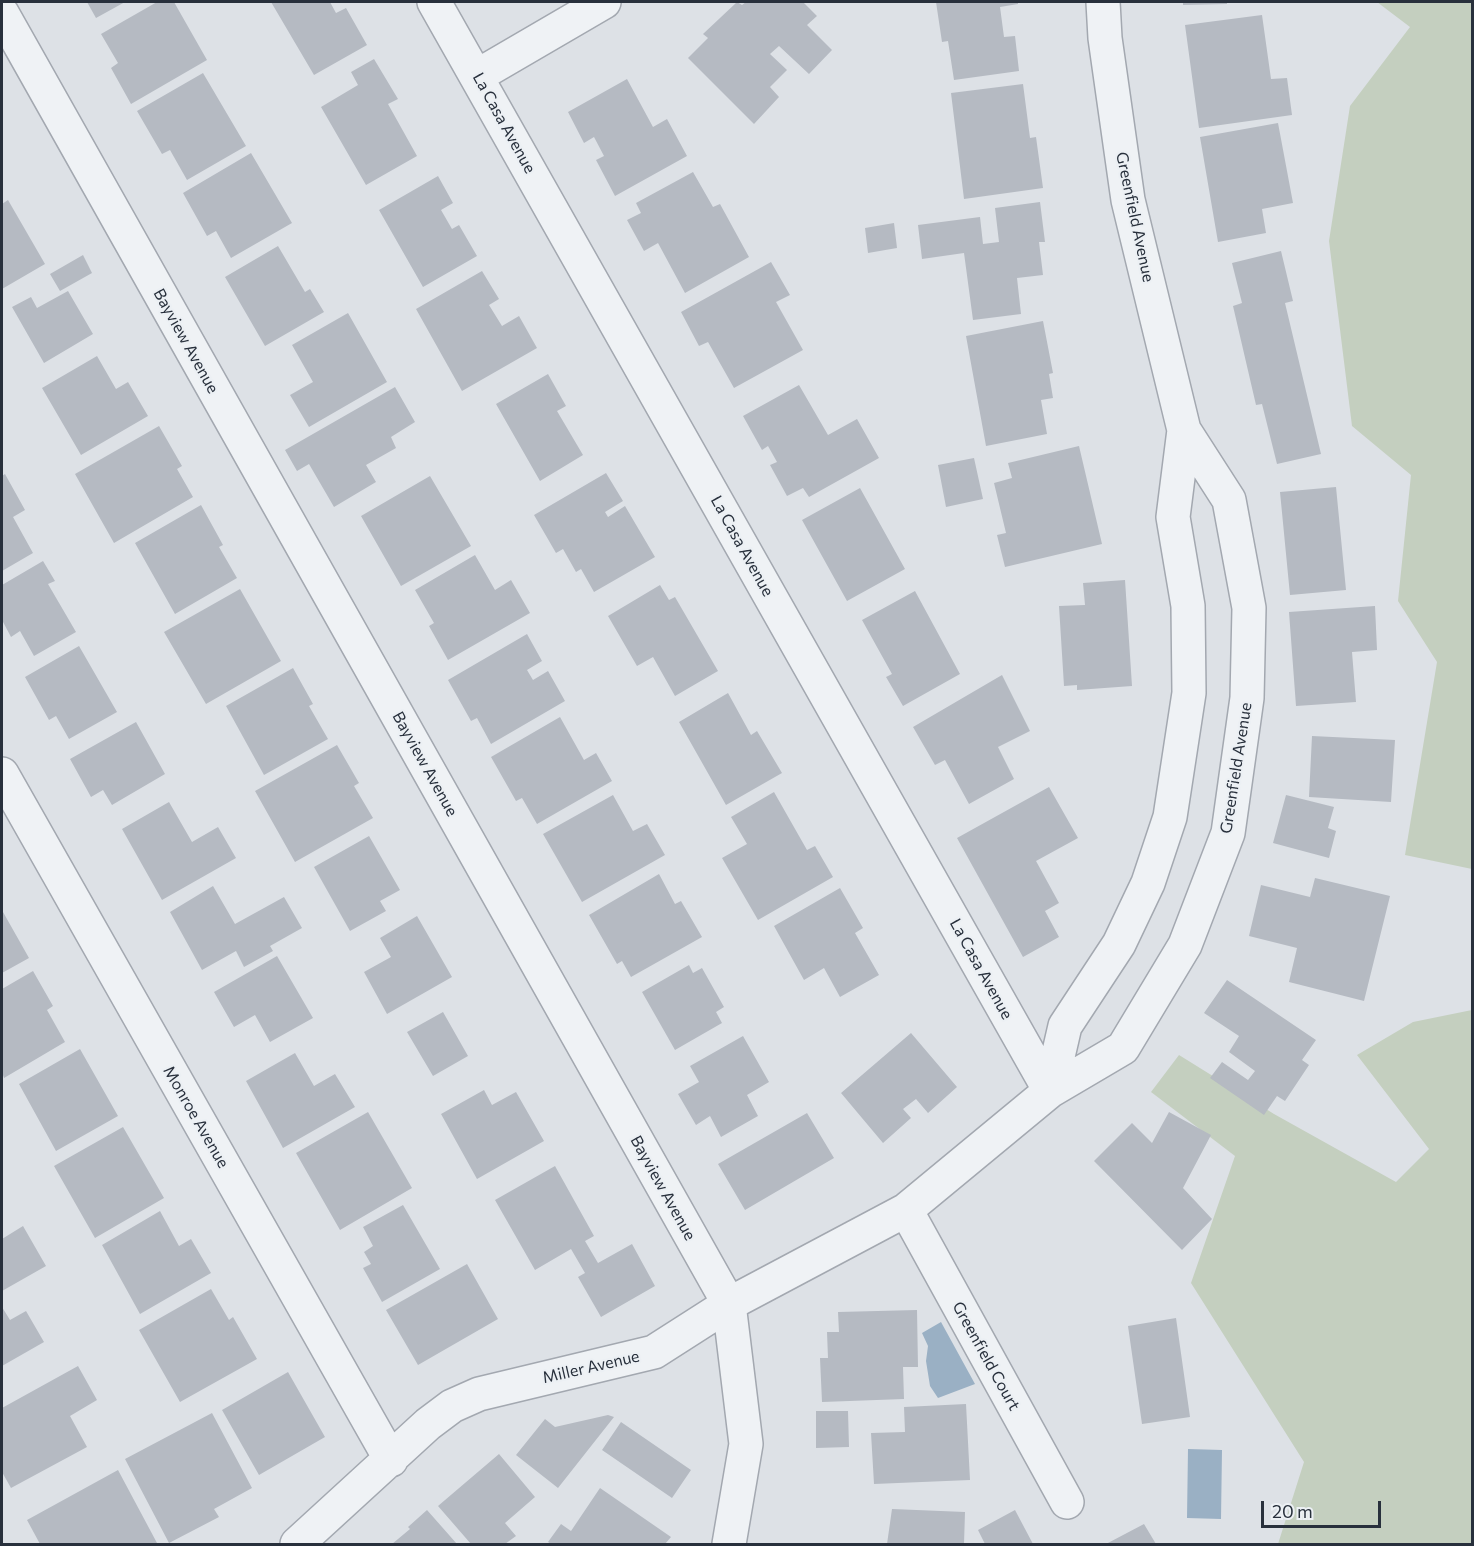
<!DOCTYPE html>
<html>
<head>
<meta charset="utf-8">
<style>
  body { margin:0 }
  #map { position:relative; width:1474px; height:1546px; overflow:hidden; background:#dde1e6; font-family:Commissioner,sans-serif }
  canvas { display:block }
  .frame { position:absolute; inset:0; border:3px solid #28303c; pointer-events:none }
  .scale { position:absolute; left:1261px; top:1501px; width:120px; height:27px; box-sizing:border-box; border:3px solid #28303c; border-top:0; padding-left:8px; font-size:18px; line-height:21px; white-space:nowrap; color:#28303c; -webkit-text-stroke:4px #ecf0f4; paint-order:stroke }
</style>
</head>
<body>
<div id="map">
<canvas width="1474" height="1546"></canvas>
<div class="frame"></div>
<div class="scale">20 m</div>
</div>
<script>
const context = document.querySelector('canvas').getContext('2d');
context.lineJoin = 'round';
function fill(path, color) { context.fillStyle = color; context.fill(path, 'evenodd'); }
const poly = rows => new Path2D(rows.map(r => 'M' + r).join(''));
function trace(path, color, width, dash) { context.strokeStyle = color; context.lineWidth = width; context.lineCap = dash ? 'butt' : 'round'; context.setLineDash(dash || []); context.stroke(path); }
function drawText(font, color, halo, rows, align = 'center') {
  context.font = font + ' Commissioner,sans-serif'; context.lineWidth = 4.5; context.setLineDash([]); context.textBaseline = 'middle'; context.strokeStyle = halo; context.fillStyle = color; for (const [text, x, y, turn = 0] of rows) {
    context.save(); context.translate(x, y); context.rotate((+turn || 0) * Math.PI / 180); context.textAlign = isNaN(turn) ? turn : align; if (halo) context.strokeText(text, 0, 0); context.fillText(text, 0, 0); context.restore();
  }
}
const green = poly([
  [1377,2,1472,2,1472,869,1405,855,1437,662,1398,601,1411,475,1352,426,1329,241,1350,106,1410,27],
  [1472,1010,1472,1544,1278,1544,1304,1462,1191,1283,1235,1156,1151,1092,1179,1055,1274,1114,1396,1182,1429,1149,1357,1055,1413,1022]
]);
const water = poly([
  [941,1322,975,1384,938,1398,930,1386,926,1361,928,1346,922,1333],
  [1188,1449,1222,1450,1221,1519,1187,1518]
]);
const building = poly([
  [87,2,125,2,96,18],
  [157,2,174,2,207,60,131,104,111,68,118,63,101,34],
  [271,2,330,2,336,13,346,8,367,45,314,75],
  [737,2,742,5,746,2,803,2,817,16,807,25,832,50,809,74,779,46,770,54,787,70,770,87,779,97,754,124,688,58,708,38,703,34],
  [936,2,1018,2,1018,4,1000,7,1004,37,1015,36,1019,71,954,80,948,41,942,42],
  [1183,2,1227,2,1227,4,1183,5],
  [1262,15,1271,79,1287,78,1292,115,1199,128,1185,25],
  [374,59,398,99,388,104,417,156,366,185,321,107,358,85,351,72],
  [203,73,246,146,187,180,170,150,162,154,137,111],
  [627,79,653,127,667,119,687,156,615,196,596,160,604,156,594,137,584,143,568,112],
  [1023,84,1030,138,1036,137,1043,188,964,199,951,93],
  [1278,123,1293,203,1262,209,1266,233,1218,242,1200,137],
  [251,153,292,223,231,258,216,231,207,236,183,193],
  [693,172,713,207,720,204,749,257,685,293,658,243,644,251,627,220,641,213,636,203],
  [438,176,453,203,441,210,452,229,459,225,477,256,423,287,379,210],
  [8,200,45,264,2,289,2,204],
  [1040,202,1045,242,1039,242,1043,275,1017,278,1021,314,973,320,964,253,922,259,918,225,980,217,983,244,999,242,995,208],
  [894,223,897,248,868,253,865,228],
  [278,246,305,292,310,289,324,312,265,346,225,277],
  [1281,251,1293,301,1285,303,1321,454,1277,464,1262,404,1256,405,1233,306,1242,303,1232,263],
  [83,255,92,273,60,291,50,274],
  [771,262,790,295,776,302,803,350,734,388,708,342,699,346,681,312],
  [482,271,499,299,489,305,502,326,519,316,537,348,462,391,416,309],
  [68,291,93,334,44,363,12,307,31,297,37,308],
  [348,313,387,382,309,427,290,395,313,382,292,345],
  [1043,321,1053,373,1049,374,1053,398,1041,400,1047,434,986,446,966,336],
  [97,356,116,389,128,382,148,416,81,455,42,388],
  [548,374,566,406,557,411,583,455,540,481,496,404],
  [799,385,828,435,857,419,879,458,809,497,803,488,787,496,770,465,777,462,768,446,762,450,743,416],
  [395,387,415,422,391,437,396,448,366,465,376,482,334,507,309,464,297,471,285,450],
  [159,426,182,466,177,469,193,497,114,543,75,474],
  [1079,446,1102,544,1005,567,997,535,1006,533,994,483,1012,478,1008,463],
  [974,458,983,499,946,507,938,465],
  [606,473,623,501,605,512,608,517,625,506,655,557,594,592,581,569,576,572,563,549,556,553,534,515],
  [5,474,25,510,13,517,33,553,2,571,2,476],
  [430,476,471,546,401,586,361,516],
  [1336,487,1346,590,1290,595,1280,492],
  [860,488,905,569,847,601,802,520],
  [201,505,223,545,219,547,237,578,175,614,135,543],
  [475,555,495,590,511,580,530,613,448,660,429,626,434,623,415,590],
  [43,561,55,581,48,584,76,632,34,656,20,631,11,637,2,620,2,585],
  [1125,580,1132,686,1077,690,1077,685,1064,686,1059,606,1085,605,1083,583],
  [660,585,669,600,675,597,718,671,675,696,653,657,637,666,608,616],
  [240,589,281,661,206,704,164,632],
  [915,591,960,674,903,706,886,677,892,674,862,620],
  [1375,606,1377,650,1352,652,1356,702,1296,706,1289,612],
  [527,634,542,661,527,670,533,680,548,671,565,701,491,744,477,718,471,721,448,680],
  [79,646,117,712,69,739,56,716,49,720,25,677],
  [293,668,313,704,309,706,328,739,264,775,226,706],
  [1002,675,1030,731,998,747,1014,779,969,804,945,760,935,765,913,727],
  [728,693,751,735,757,731,782,773,726,805,679,722],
  [560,717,584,760,596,753,612,781,537,824,522,798,516,801,491,757],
  [136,722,165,774,112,805,103,790,91,797,70,759],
  [1312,736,1395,740,1391,802,1309,797],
  [337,745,359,783,354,786,373,818,295,862,255,791],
  [1049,787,1078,838,1036,861,1059,903,1045,911,1059,937,1023,957,957,838],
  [774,792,807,850,815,846,833,877,758,920,722,858,747,844,731,817],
  [613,795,633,831,647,824,665,855,582,902,543,834],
  [1286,795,1334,807,1328,828,1336,831,1329,858,1273,843],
  [169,802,192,842,218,827,236,858,162,900,122,829],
  [369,836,400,890,380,901,386,911,350,931,314,867],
  [659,874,675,904,681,901,702,937,631,977,622,961,617,964,589,915],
  [1315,878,1390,896,1364,1001,1289,982,1297,948,1249,936,1261,885,1310,897],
  [213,886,235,924,284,897,302,928,270,946,273,951,244,967,236,951,202,970,170,912],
  [840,888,863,928,855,933,879,975,840,997,824,968,804,980,774,926],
  [3,912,29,958,2,973,2,914],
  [417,916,452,977,387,1014,364,972,391,957,380,938],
  [277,956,313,1018,270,1042,255,1015,234,1027,214,992],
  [689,965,693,973,702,968,724,1007,716,1012,722,1023,675,1050,642,992],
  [33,971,53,1006,47,1010,65,1042,4,1078,2,1072,2,989],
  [1227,980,1316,1040,1302,1060,1309,1065,1285,1101,1277,1096,1264,1115,1210,1078,1222,1062,1248,1080,1255,1071,1229,1052,1239,1036,1204,1013],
  [443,1012,468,1056,433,1076,407,1032],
  [911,1033,957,1087,928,1113,916,1099,903,1109,911,1118,883,1143,841,1093],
  [743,1036,769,1082,747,1095,758,1116,721,1137,710,1116,696,1125,678,1094,699,1082,690,1066],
  [80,1049,118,1116,56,1151,19,1084],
  [295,1053,314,1086,335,1074,355,1107,283,1148,246,1081],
  [484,1090,492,1105,516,1092,544,1141,477,1179,441,1114],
  [368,1112,412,1188,340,1230,296,1153],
  [1169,1112,1211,1135,1183,1188,1212,1219,1182,1250,1094,1161,1132,1123,1152,1143],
  [807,1113,834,1158,745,1210,718,1164],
  [123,1127,164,1198,95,1238,54,1166],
  [555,1166,594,1236,585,1241,598,1263,632,1244,655,1286,601,1317,578,1277,585,1273,571,1249,535,1270,495,1200],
  [403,1205,440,1269,382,1302,363,1268,371,1264,364,1252,373,1246,363,1227],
  [160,1211,179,1246,191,1239,211,1273,140,1314,102,1245],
  [23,1226,46,1266,2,1291,2,1239],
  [467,1264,498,1319,418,1365,386,1310],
  [211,1289,229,1320,233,1317,257,1359,180,1402,139,1330],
  [2,1307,10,1320,26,1311,44,1342,2,1366],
  [917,1310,918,1367,903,1367,904,1399,822,1402,820,1358,828,1358,827,1332,839,1332,838,1312],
  [1176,1318,1190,1417,1142,1424,1128,1326],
  [78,1366,97,1400,70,1416,87,1447,11,1488,2,1472,2,1408],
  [288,1372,325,1437,259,1475,222,1410],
  [966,1404,970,1480,874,1484,871,1433,905,1432,904,1407],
  [816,1411,848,1411,849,1447,816,1448],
  [212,1413,252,1488,214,1509,219,1517,169,1543,125,1459],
  [608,1415,614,1417,558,1488,516,1455,545,1419,555,1427],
  [621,1422,691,1470,672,1498,602,1450],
  [499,1454,535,1497,505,1523,516,1536,505,1544,471,1544,438,1506],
  [118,1470,157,1543,40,1544,27,1520],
  [600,1488,671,1537,665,1544,551,1544,548,1542,561,1524,571,1531],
  [892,1509,965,1512,964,1544,887,1544],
  [427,1510,457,1544,392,1544,410,1529,408,1527],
  [1015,1510,1033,1544,985,1544,978,1530],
  [1144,1524,1156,1544,1106,1544]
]);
const minor = poly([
  [434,2,1050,1091],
  [2,13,729,1304,746,1444,729,1544],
  [477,76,604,2],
  [2,774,391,1460],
  [1050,1091,1065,1026,1119,944,1148,883,1170,817,1189,693,1188,606,1173,517,1184,430],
  [906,1210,1067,1502],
  [297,1544,428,1424,452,1406,479,1394,654,1352,729,1304,906,1210,1050,1091,1123,1048,1185,945,1228,833,1247,698,1249,608,1229,500,1184,430,1128,200,1105,38,1103,2]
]);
const streetNames = [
  ["La Casa Avenue",504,123,61],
  ["Greenfield Avenue",1135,217,78],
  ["Bayview Avenue",186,341,61],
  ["La Casa Avenue",742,546,61],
  ["Bayview Avenue",425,764,61],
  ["Greenfield Avenue",1236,768,-81],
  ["La Casa Avenue",981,969,61],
  ["Monroe Avenue",196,1117,60],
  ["Bayview Avenue",663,1188,61],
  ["Greenfield Court",986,1356,61],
  ["Miller Avenue",591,1367,-13]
];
fill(green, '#c4cfbf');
fill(water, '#9ab0c4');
fill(building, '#b5bac2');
trace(minor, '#a3a8b0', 36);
trace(minor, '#eff2f5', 33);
drawText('16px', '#28303c', '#ecf0f4', streetNames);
</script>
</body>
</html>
